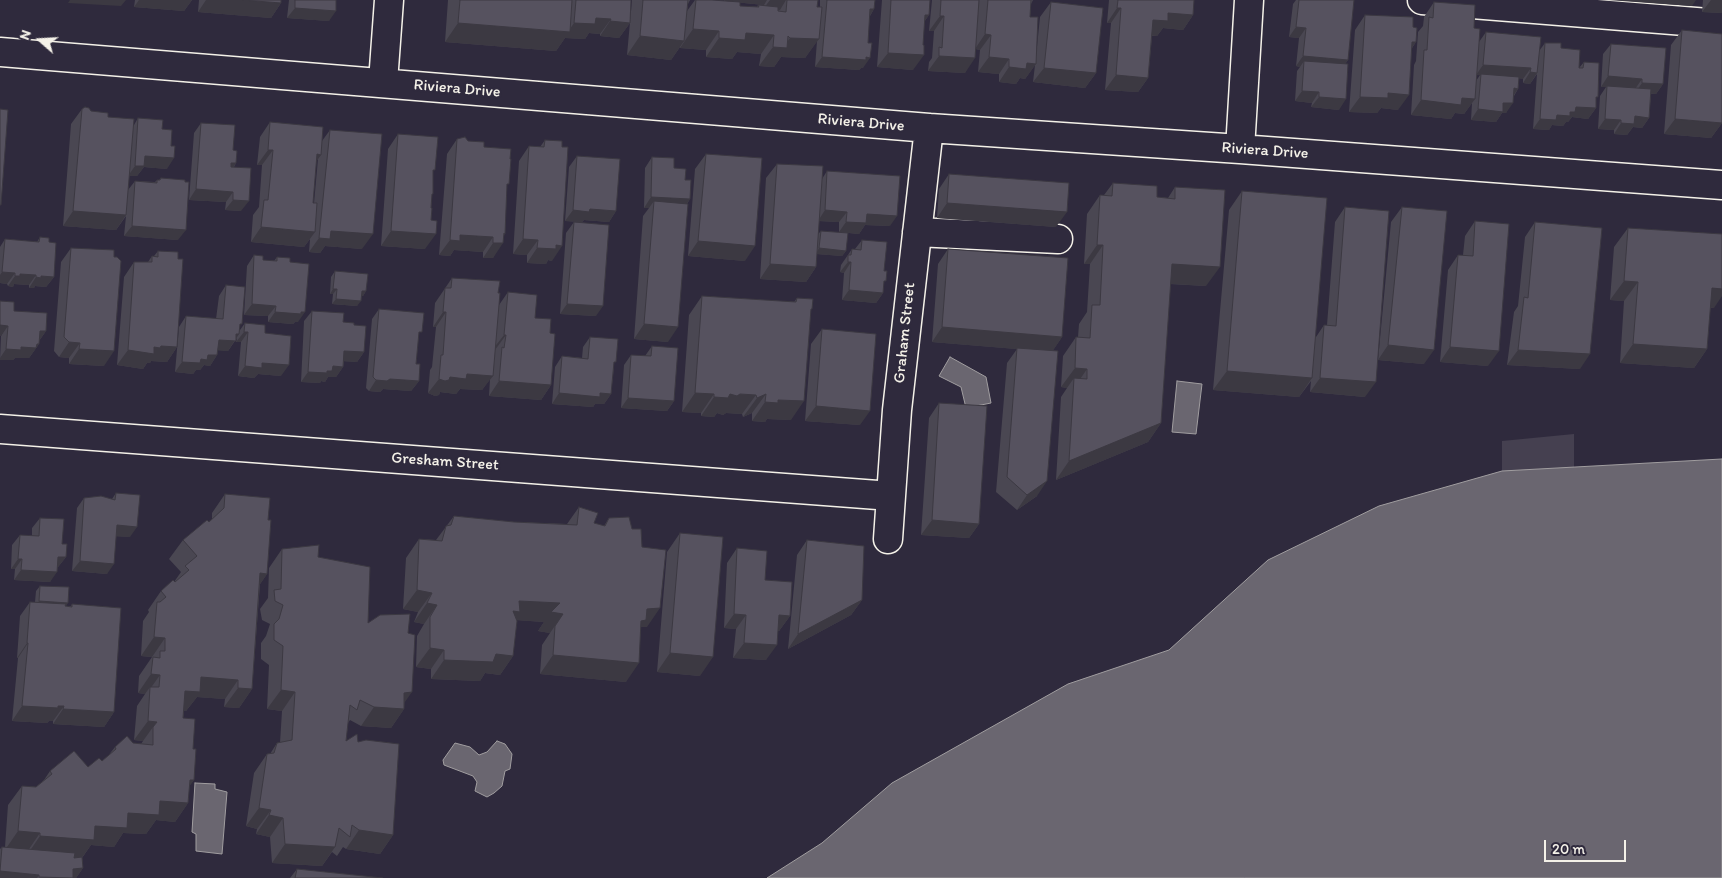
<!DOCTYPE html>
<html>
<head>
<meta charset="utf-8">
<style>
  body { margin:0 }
  #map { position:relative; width:1722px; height:878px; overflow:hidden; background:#2f2a3d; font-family:Itim,sans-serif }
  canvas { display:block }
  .north { position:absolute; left:15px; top:15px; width:50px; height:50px; -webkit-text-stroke:4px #2f2a3d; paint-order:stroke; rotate:289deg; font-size:14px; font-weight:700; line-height:20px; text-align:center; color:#f4f1e8 }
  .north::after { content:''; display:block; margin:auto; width:18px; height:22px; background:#f4f1e8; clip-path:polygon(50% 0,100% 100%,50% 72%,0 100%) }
  .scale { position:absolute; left:1544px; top:840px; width:82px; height:22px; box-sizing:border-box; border:2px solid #f4f1e8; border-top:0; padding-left:6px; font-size:15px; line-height:18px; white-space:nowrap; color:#f4f1e8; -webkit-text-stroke:4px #2f2a3d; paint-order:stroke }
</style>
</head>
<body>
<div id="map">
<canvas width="1722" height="878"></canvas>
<div class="north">N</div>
<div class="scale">20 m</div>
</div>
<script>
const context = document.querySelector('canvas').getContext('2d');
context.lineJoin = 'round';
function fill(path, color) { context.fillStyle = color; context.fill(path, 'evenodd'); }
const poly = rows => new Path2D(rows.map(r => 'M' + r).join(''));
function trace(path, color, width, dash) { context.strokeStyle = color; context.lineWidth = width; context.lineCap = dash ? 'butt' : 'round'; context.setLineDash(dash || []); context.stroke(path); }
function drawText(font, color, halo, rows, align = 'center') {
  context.font = font + ' Itim,sans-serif'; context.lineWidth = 4.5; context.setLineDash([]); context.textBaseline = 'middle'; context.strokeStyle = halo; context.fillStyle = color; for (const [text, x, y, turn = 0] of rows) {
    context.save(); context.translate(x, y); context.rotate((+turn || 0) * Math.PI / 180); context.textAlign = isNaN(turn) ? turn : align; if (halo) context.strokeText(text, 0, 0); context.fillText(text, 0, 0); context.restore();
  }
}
const green = poly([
  [1574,434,1574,480,1502,487,1502,441]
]);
const water = poly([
  [950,357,986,377,991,403,966,408,961,387,939,376,950,357],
  [1177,381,1202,384,1196,434,1172,432,1177,381],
  [1722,459,1722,878,767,878,822,843,892,783,1068,684,1169,650,1268,560,1379,506,1502,471,1722,459],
  [497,741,505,744,512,754,510,769,505,771,502,786,494,793,487,797,475,791,477,782,473,776,444,765,443,760,455,743,470,747,479,755,487,752,497,741],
  [195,783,215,784,215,789,227,792,222,854,196,851,196,834,192,832,195,783]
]);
const minor = poly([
  [1422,0,1722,24],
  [0,52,929,128,1240,149,1722,185],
  [383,82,389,0],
  [1240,149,1249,0],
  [917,232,1058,239],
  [0,429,891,496],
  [888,539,897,410,929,128]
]);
const wall = poly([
  [135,0,192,0,184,11,134,7],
  [199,0,281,0,281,3,271,18,198,12],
  [289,0,336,0,329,21,287,18],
  [448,0,631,0,630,23,619,38,600,36,600,34,589,33,585,39,565,38,556,51,445,42],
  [632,0,690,0,688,4,687,11,695,0,712,0,740,6,757,7,758,5,764,5,724,1,724,0,818,0,817,7,820,7,820,0,875,0,874,9,870,16,863,68,861,68,859,70,815,67,817,41,805,58,781,57,774,67,759,66,761,54,737,52,732,59,706,57,706,50,680,48,680,47,671,60,627,55],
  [882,0,930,0,929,15,924,22,913,70,877,67],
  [932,0,1033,0,1031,4,1030,17,1036,56,1040,17,1051,2,1096,73,1085,88,1033,82,1035,65,1025,79,1020,78,1016,84,999,82,999,74,978,72,980,50,976,49,965,73,928,71,929,62,932,58,934,31,929,31],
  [1109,0,1194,0,1193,15,1183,30,1163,28,1157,36,1152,36,1148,78,1138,92,1105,90,1111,23,1107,23],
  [1296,0,1299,0,1348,60,1345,64,1339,110,1311,107,1312,103,1295,101,1297,71,1300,67,1296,66,1299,38,1289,37,1293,4],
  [1703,0,1722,0,1722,13,1702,12],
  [1434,2,1474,28,1479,42,1486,32,1539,51,1545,43,1561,48,1579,68,1584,62,1596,100,1596,108,1588,119,1572,117,1568,122,1566,122,1563,126,1552,125,1549,130,1533,129,1537,74,1530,84,1523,83,1523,79,1519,78,1518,89,1514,96,1506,113,1502,113,1496,122,1471,120,1472,103,1464,114,1455,113,1451,119,1411,115,1414,65,1416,61,1418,32,1423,26,1424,17],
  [1477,75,1480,75,1476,81],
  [1365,15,1413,27,1416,42,1412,48,1398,110,1381,108,1377,113,1349,112,1355,30],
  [1682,30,1722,123,1711,138,1664,134,1671,45],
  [1611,44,1663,84,1656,94,1651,94,1649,118,1642,128,1633,127,1627,135,1614,134,1614,130,1598,129,1600,96,1606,87,1601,87,1603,54],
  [82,109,134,125,138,118,162,129,167,169,144,167,137,176,129,176,128,190,135,181,155,182,157,180,159,180,161,178,178,240,124,236,126,216,116,230,63,226,71,124],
  [270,122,322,141,330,130,362,249,325,246,320,253,309,252,310,239,304,247,251,242,253,215,259,207,262,165,257,165,260,137],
  [318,159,314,203,313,203,316,161],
  [201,123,233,150,236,163,234,167,241,211,225,210,226,202,189,200,194,133],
  [398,134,433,173,431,208,425,249,381,246,388,149],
  [457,139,468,141,484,147,507,188,503,236,493,258,483,258,483,252,454,250,450,256,439,255,447,154],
  [545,140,552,261,548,260,546,264,527,263,527,255,513,254,519,161,529,146,540,147],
  [706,154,745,261,688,256,695,169],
  [577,156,616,211,609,222,584,220,582,222,565,221,569,167],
  [652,157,674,168,685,180,690,199,687,204,668,342,634,339,643,216,649,208,644,208,645,168],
  [777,164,822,179,827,171,890,226,865,225,859,234,839,232,839,222,819,221,818,234,821,231,846,251,842,256,817,254,816,267,806,282,760,279,766,178],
  [949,174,1056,227,937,218,939,189],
  [1113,183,1157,197,1168,198,1175,187,1206,286,1170,284,1161,423,1148,442,1056,480,1061,397,1067,388,1061,387,1063,356,1076,337,1078,337,1079,324,1087,312,1090,264,1084,264,1087,214,1100,195,1104,195],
  [1242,191,1316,337,1324,325,1327,325,1335,222,1345,207,1365,397,1310,392,1311,381,1299,397,1213,390,1229,210],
  [1402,207,1424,364,1378,360,1391,222],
  [1475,221,1488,366,1440,362,1448,270,1458,255,1463,255,1465,236],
  [574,222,596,316,560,314,566,233],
  [1535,222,1580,369,1507,365,1514,312,1518,306,1525,237],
  [1628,228,1714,308,1710,308,1707,349,1694,368,1620,363,1624,301,1610,300,1614,247],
  [40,237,49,242,54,277,46,287,35,286,34,288,29,288,29,285,14,284,13,287,8,286,7,284,0,283,0,247,5,239,37,242],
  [862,240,884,271,883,293,876,303,842,300,844,273,840,272,841,265,852,249,855,249],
  [71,248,104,366,69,364,69,358,59,357,54,351,61,262],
  [948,249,1062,337,1053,350,1037,496,1017,510,996,492,1007,363,1017,349,932,342,938,264],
  [158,251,177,347,167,362,151,361,150,363,147,363,143,369,117,365,124,277,134,262,148,262,152,256,154,256],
  [254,255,263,260,274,261,277,257,290,262,298,322,295,322,293,324,268,322,268,316,244,315,247,266],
  [335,271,366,291,363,296,361,296,357,306,332,304,333,294,330,294,331,277],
  [452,278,498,293,499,305,508,292,550,333,551,385,541,400,489,396,490,379,482,390,460,389,456,394,440,392,439,395,435,396,428,393,430,370,432,367,436,327,433,327,435,303],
  [226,285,240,327,240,330,245,323,265,333,281,376,258,374,254,378,238,376,241,342,236,342,237,338,228,351,218,350,217,355,210,366,204,365,200,370,196,370,193,374,175,372,179,327,186,316,216,319,219,296],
  [702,296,794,302,797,298,810,312,791,420,767,419,765,422,752,421,752,413,743,417,742,414,726,413,723,415,717,413,714,417,701,416,701,413,682,412,689,315],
  [379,309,418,338,416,364,419,381,411,391,383,389,380,392,369,391,366,388,372,319],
  [14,311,46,331,39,341,39,344,29,358,15,358,13,360,0,360,1,336],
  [312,311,343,322,354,325,364,352,357,362,344,361,343,367,336,377,328,377,325,382,321,381,320,383,301,382,304,321],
  [822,329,860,425,805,421,811,344],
  [590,337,614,366,611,394,604,404,595,404,593,407,552,404,555,367,562,356,582,358,583,347],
  [652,346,674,401,667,411,621,408,624,365,631,355,645,356],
  [939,403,979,524,969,538,921,535,929,418],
  [116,493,130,537,116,536,107,574,72,571,77,508,84,498,112,499],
  [225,494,268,520,267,574,260,584,252,689,239,708,224,707,225,699,197,697,186,711,184,711,183,718,193,749,194,780,189,786,188,803,175,822,156,820,146,834,123,833,114,847,91,845,82,858,83,868,76,878,0,878,0,849,2,847,5,847,8,805,22,786,36,787,44,780,50,771,88,767,102,761,108,756,115,747,133,743,141,744,143,741,134,740,137,706,145,694,138,693,139,676,152,657,141,656,143,621,149,612,148,610,161,591,174,582,181,572,169,559,183,540,212,519,212,513],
  [579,507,594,523,604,526,609,518,647,627,641,627,626,682,540,674,542,645,550,633,538,631,544,622,517,620,513,656,500,675,485,673,480,681,431,679,431,669,416,667,417,636,424,624,414,622,418,612,403,609,406,558,419,539,436,540,454,516,514,522,567,524],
  [40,518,62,544,66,557,58,567,57,567,50,582,14,580,15,569,11,569,12,545,20,535,32,536,32,528],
  [680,533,700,676,657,672,667,552],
  [807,540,862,600,851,615,788,649,797,555],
  [737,548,790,616,779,631,778,631,766,660,733,658,736,629,724,628,727,563],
  [282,549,318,557,368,623,408,633,404,709,391,728,361,726,350,720,348,723,346,741,358,742,393,835,380,854,346,849,343,847,337,856,332,852,322,866,272,863,270,837,256,834,257,829,246,826,254,773,267,754,270,754,277,743,280,743,282,711,267,709,269,665,261,659,261,643,266,636,270,624,262,620,260,609,268,598,269,568],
  [40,586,66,606,71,606,72,604,114,712,104,727,53,724,53,721,49,721,47,723,12,721,18,658,17,658,20,616,30,602,35,602,36,591],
  [297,869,383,878,290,878]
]);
const shadedWall = poly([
  [70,0,126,0,121,6,68,3],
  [139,0,192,0,184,11,134,7],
  [206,0,243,0,281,3,271,18,198,12],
  [725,0,767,0,764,5,724,1],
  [770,0,786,0,780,10,764,8],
  [1608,0,1696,0,1692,6],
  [1711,0,1722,0,1722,13,1702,12],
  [295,8,336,11,329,21,287,18],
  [1117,8,1121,8,1111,23,1107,23],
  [870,9,874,9,867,20],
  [1168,13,1193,15,1183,30,1163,28,1157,36,1143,35,1153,20],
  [925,15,929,15,918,30],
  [940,16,944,16,934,31,929,31],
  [596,18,611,19,600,34,589,33,585,39,565,38,556,51,445,42,458,23,568,32,574,23],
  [610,21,630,23,619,38,600,36],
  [1296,27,1306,28,1299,38,1289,37],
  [693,29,719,31,706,50,680,48],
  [746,33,774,35,761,54,737,52,732,59,706,57,719,38],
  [985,34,991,35,980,50,975,49],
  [640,36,684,41,671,60,627,55],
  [790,38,819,39,805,58,781,57,774,67,759,66,773,47,783,48],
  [1412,42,1416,42,1405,57],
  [888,53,924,55,913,70,877,67],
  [939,56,975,58,965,73,928,71],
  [1303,56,1348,60,1341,70,1304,61,1300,67,1296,66],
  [822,57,866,57,870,58,863,68,861,68,859,70,815,67],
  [989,57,1009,59,999,74,978,72],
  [1027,63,1036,64,1025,79,1020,78,1016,84,999,82,1009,67],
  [1483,65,1531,68,1523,79,1476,75],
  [1044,68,1096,73,1085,88,1033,82],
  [1530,72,1537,73,1530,84,1523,83],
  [1116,75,1148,78,1138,92,1105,90],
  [1608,76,1642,79,1635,89,1607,86,1606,87,1601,87],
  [1642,83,1663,84,1656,94,1635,93],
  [1514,88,1518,89,1511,99],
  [1302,91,1319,92,1312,103,1295,101],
  [1388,93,1409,95,1398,110,1381,108,1377,113,1349,112,1360,97],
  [1319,97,1346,99,1339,110,1311,107],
  [1462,98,1475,99,1464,114,1455,113,1451,119,1411,115,1421,100],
  [1503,103,1513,103,1506,113,1502,113,1496,122,1471,120,1478,109],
  [1576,107,1596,108,1588,119,1572,117,1568,122,1566,122,1563,126,1552,125,1549,130,1533,129,1540,119,1570,112],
  [1635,116,1649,118,1642,128,1633,127,1627,135,1614,134,1621,123],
  [1605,119,1621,120,1614,130,1598,129],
  [1675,119,1722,123,1711,138,1664,134],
  [268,150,273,150,262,165,257,165],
  [317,154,321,155,310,170],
  [145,156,174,158,167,169,144,167,137,176,128,176,135,166],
  [231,163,236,163,229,174],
  [196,189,233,192,226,202,189,200],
  [651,197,690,199,683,210,654,201,649,208,644,208],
  [233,200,249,201,241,211,225,210],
  [947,203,1067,212,1056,227,937,218],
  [590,209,616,211,609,222,584,220,582,222,565,221,573,210],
  [825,210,847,212,839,222,818,221],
  [73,211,126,215,116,230,63,226],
  [867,214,897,216,890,226,865,225,859,234,839,232,846,222],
  [132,226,186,230,178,240,124,236],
  [261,227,315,232,304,247,251,242],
  [331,231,373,234,362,249,325,246,320,253,309,252,319,238],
  [391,231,436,234,425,249,381,246],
  [504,233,505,234,499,243,503,243,493,258,483,258,493,243],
  [460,235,493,237,483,252,454,250,450,256,439,255,450,240],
  [523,239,538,240,527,255,513,254],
  [698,241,755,246,745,261,688,256],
  [556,245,562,246,552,261,548,260,546,264,527,263,537,248],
  [1097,245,1103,245,1090,264,1084,264],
  [819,248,846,251,842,256,816,254],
  [848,262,851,262,844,273,840,272],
  [770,264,816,267,806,282,760,279],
  [1172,264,1220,267,1206,286,1158,283],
  [2,272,15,273,7,284,0,283,0,275],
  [20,274,36,275,29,285,14,284,13,287,8,286,15,276],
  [41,276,54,277,46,287,35,286,34,288,29,288,36,277],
  [1624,281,1638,282,1624,301,1610,300],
  [1712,288,1722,289,1722,296,1714,308,1699,307],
  [333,289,337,289,333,294,330,294],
  [849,290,883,293,876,303,842,300],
  [362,291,366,291,363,296,358,296],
  [336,299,361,301,357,306,332,304],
  [252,304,276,306,268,316,244,315],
  [567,304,603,306,596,316,560,314],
  [275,312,305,312,298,322,295,322,293,324,268,322],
  [443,312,446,312,436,327,433,327],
  [644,324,678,327,668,342,634,339],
  [0,325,8,326,1,336,0,336],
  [942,327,1062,337,1052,352,932,342],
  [40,331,46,331,39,341],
  [244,332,248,332,241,342,236,342],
  [236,334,239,334,228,351,211,350,219,340],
  [504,335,506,335,495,350,493,349],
  [69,342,80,343,69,358,59,357],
  [37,344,39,344,29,358,15,358,13,360,0,360,0,358,6,349,21,347],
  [1633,344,1707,349,1694,368,1620,363],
  [1388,345,1434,350,1424,364,1378,360],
  [161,346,177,347,167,362,151,361,150,363,147,363,143,369,117,365,128,350],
  [1450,347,1499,351,1488,366,1440,362],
  [79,349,114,351,104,366,69,364],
  [1518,350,1590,354,1580,369,1507,365],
  [344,351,364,352,357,362,337,361],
  [208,355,217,355,210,366,204,365,200,370,196,370,193,374,175,372,182,362,201,359],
  [262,363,289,365,281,376,258,374,254,378,238,376,245,366],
  [333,366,343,367,336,377,328,377,325,382,321,381,320,383,301,382,308,372,327,371],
  [1075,368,1087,369,1074,388,1074,378,1067,388,1061,387],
  [1227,371,1312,378,1299,397,1213,390],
  [467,374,493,376,482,390,460,389,456,394,440,392,439,395,435,396,428,393,439,379,450,377],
  [1320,378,1376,382,1365,397,1310,392],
  [390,379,419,381,411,391,383,389,380,392,369,391,376,380],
  [499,381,551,385,541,400,489,396],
  [559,393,600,393,611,394,604,404,595,404,593,407,552,404],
  [695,393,714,394,701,413,682,412],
  [730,394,756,395,742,414,726,413,723,415,717,413,714,417,701,416,714,397],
  [766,394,752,413,743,417,757,398],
  [628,398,674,401,667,411,621,408],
  [778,400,804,401,791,420,767,419,765,422,752,421,765,402],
  [816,406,870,411,860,425,805,421],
  [1161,423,1148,442,1056,480,1069,461],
  [1047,481,1037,496,1017,510,1027,495],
  [932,520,979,524,969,538,921,535],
  [117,525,137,527,130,537,109,536],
  [58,557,66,557,58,567,51,567],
  [18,559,22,559,15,569,11,569],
  [80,561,114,564,107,574,72,571],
  [21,570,57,572,50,582,14,580],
  [260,573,267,574,254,593],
  [417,590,432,593,418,612,403,609],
  [862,600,851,615,788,649,798,634],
  [39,601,68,603,65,608,35,607],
  [519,601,560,603,563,614,550,633,538,631,544,622,514,620,499,630],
  [427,603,437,605,424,624,414,622],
  [660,608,647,627,641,627,633,639,647,609],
  [734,614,746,615,736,629,724,628],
  [779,615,790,616,779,631,768,630],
  [154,637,165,638,152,657,141,656],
  [27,643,28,643,18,658,17,658],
  [744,643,777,645,766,660,733,658],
  [430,648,444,650,431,669,416,667],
  [670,653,713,657,700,676,657,672],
  [496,654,513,656,500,675,485,673,480,681,431,679,444,660],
  [553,655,639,663,626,682,540,674],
  [151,674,160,675,150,689,150,687,145,694,138,693],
  [201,677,238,680,225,699,197,697,186,711,172,710,185,691],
  [238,688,252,689,239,708,224,707],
  [281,690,295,692,282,711,267,709],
  [412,692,400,709,404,709,391,728,361,726,374,707,404,693],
  [22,706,64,706,53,721,49,721,47,723,12,721],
  [63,709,114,712,104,727,53,724],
  [148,721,157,722,153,727,143,741,134,740],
  [190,780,194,780,180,799],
  [160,801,188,803,175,822,156,820,146,834,123,833,114,847,91,845,81,859,27,855,40,836,95,826],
  [259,808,271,810,257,829,246,826],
  [269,815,283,818,270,837,256,834],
  [359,830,393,835,380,854,346,849],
  [18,831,40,833,27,852,5,850],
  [285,844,335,847,322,866,272,863],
  [83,868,76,878,67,878,73,869],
  [0,871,39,875,37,878,0,878]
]);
const building = poly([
  [243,0,281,0,281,3,243,0],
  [295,0,336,0,336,11,295,8,295,0],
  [460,0,572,0,570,32,458,23,460,0],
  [576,0,631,0,630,23,610,21,611,19,596,18,595,24,574,23,576,0],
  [643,0,688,0,684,41,640,36,643,0],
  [696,0,712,0,740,2,740,6,759,7,758,5,778,7,778,11,786,12,787,0,818,0,817,7,822,7,819,39,790,38,788,36,787,48,773,47,774,35,746,33,745,40,719,38,719,31,693,29,696,0],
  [827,0,875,0,874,9,870,9,868,43,872,43,870,58,866,57,866,60,822,57,827,0],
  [891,0,930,0,929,15,925,15,923,45,924,45,924,55,888,53,891,0],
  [941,0,979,0,975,58,939,56,939,47,942,48,944,16,940,16,941,0],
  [988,0,1031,0,1030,17,1038,17,1036,64,1027,63,1026,69,1009,67,1009,59,989,57,991,35,985,34,988,0],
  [1118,0,1194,0,1193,15,1168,13,1168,21,1153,20,1148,78,1116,75,1121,8,1117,8,1118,0],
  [1299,0,1354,0,1348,60,1303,56,1306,28,1296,27,1299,0],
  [1051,2,1103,8,1096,73,1044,68,1051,2],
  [1434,2,1475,5,1474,28,1480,29,1475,99,1462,98,1461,105,1421,100,1424,50,1427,50,1429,17,1433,18,1434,2],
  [1365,15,1413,17,1413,27,1417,28,1416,42,1412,42,1409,95,1388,93,1388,98,1360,97,1365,15],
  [1682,30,1722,34,1722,123,1675,119,1682,30],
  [1486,32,1541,37,1537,73,1530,72,1531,68,1483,65,1486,32],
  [1545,43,1561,43,1561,48,1580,50,1579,68,1583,68,1584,62,1599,63,1598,97,1596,97,1596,108,1576,107,1575,112,1570,112,1570,116,1557,115,1556,120,1540,119,1545,43],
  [1611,44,1666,48,1663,84,1642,83,1642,79,1608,76,1611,44],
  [1304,61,1348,64,1346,99,1319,97,1319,92,1302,91,1304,61],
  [1481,74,1519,77,1518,89,1514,88,1513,103,1503,103,1503,112,1478,109,1481,74],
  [1607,86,1651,89,1649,118,1635,116,1634,124,1621,123,1621,120,1605,119,1607,86],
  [85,107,89,108,91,111,108,113,108,117,134,119,126,215,73,211,82,109,85,107],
  [0,109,8,110,1,205,0,205,0,109],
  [138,118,163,120,162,129,172,130,171,146,175,146,174,158,145,156,144,166,135,166,138,118],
  [270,122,323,127,321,155,317,154,313,203,317,203,315,232,261,227,264,200,268,200,273,150,268,150,270,122],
  [201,123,235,125,233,150,237,151,236,163,231,163,231,167,251,168,249,201,233,200,233,192,196,189,201,123],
  [330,130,382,134,373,234,331,231,330,239,319,238,330,130],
  [398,134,438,137,435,170,433,170,433,194,432,194,431,208,432,208,431,220,437,221,436,234,391,231,398,134],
  [465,137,468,141,484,142,484,147,511,149,510,159,511,159,509,184,507,184,505,234,504,233,503,243,493,243,493,237,460,235,460,241,450,240,457,139,465,137],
  [545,140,562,141,562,147,568,147,562,246,556,245,556,249,537,248,538,240,523,239,529,146,544,147,545,140],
  [706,154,762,158,755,246,698,241,706,154],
  [577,156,620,159,616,211,590,209,589,212,573,210,577,156],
  [652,157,674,158,674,168,686,169,685,180,691,180,690,199,651,197,652,157],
  [777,164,823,166,816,267,770,264,777,164],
  [827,171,900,176,897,216,867,214,866,223,846,222,847,212,825,210,827,171],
  [949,174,1069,183,1067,212,947,203,949,174],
  [161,178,185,180,185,182,189,182,186,230,132,226,135,181,157,183,157,180,160,180,161,178],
  [1113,183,1157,186,1157,197,1175,199,1175,187,1225,190,1220,267,1172,264,1161,423,1069,461,1074,378,1087,379,1087,369,1075,368,1076,337,1090,338,1092,305,1100,305,1103,245,1097,245,1100,195,1112,196,1113,183],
  [1242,191,1327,198,1312,378,1227,371,1242,191],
  [654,201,688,204,678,327,644,324,654,201],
  [1345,207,1389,211,1376,382,1320,378,1324,325,1336,326,1345,207],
  [1402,207,1447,211,1434,350,1388,345,1402,207],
  [1475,221,1509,224,1499,351,1450,347,1458,255,1473,256,1475,221],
  [574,222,609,225,603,306,567,304,574,222],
  [1535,222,1602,228,1590,354,1518,350,1524,297,1528,298,1535,222],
  [1628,228,1722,234,1722,289,1712,288,1707,349,1633,344,1638,282,1624,281,1628,228],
  [821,231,848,233,846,251,819,248,821,231],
  [40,237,49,238,49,242,56,243,54,277,41,276,41,278,36,277,36,275,20,274,20,276,15,276,15,273,2,272,5,239,39,242,40,237],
  [862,240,887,242,884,271,887,271,886,281,884,281,883,293,849,290,851,262,848,262,848,255,851,255,852,249,861,250,862,240],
  [71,248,114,250,114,257,117,257,121,261,114,351,79,349,80,343,69,342,64,337,71,248],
  [948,249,1068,258,1062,337,942,327,948,249],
  [158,251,178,252,178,259,183,259,177,347,161,346,160,348,154,347,154,354,128,350,134,262,152,262,152,256,158,257,158,251],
  [254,255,263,256,263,260,277,261,277,257,290,258,290,262,309,264,305,312,301,312,301,314,275,312,276,306,252,304,254,255],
  [335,271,368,274,366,291,362,291,361,301,336,299,337,289,333,289,335,271],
  [452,278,500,281,498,293,500,293,493,376,467,374,466,379,450,377,449,380,445,381,439,379,441,355,443,355,446,312,443,312,445,288,451,288,452,278],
  [226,285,245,287,242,324,240,324,239,334,236,334,236,341,219,340,217,355,208,355,207,360,201,359,200,363,182,362,186,316,223,319,226,285],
  [508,292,537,295,535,318,551,319,550,333,555,334,551,385,499,381,502,347,504,348,506,335,504,335,508,292],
  [702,296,796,302,797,298,813,299,812,309,811,309,804,401,778,400,778,403,765,402,766,394,757,398,756,395,740,394,737,396,730,394,728,398,714,397,714,394,695,393,702,296],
  [0,301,14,302,14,311,47,313,46,331,40,331,39,344,37,344,36,348,21,347,21,350,6,349,8,326,0,325,0,301],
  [379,309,424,313,422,332,419,332,416,364,420,364,419,381,390,379,387,381,376,380,373,377,379,309],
  [312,311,344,313,343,322,354,323,354,325,366,326,364,352,344,351,343,367,333,366,332,371,327,371,327,373,308,372,312,311],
  [245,323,265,325,265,333,291,336,289,365,262,363,262,368,245,366,248,332,244,332,245,323],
  [822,329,876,334,870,411,816,406,822,329],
  [590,337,618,339,616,362,614,362,611,394,600,393,600,397,559,393,562,356,588,359,590,337],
  [652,346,678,348,674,401,628,398,631,355,651,356,652,346],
  [1017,348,1058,351,1047,481,1027,495,1007,477,1017,348],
  [939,403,987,406,979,524,932,520,939,403],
  [116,493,140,495,137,527,117,525,114,564,80,561,84,498,101,496,115,500,116,493],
  [225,494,270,498,268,520,271,520,267,574,260,573,252,689,238,688,238,680,201,677,200,692,185,691,183,718,195,719,193,749,196,749,194,780,190,780,188,803,160,801,159,815,128,813,127,828,95,826,94,840,40,836,40,833,18,831,22,786,36,787,52,774,50,771,74,751,88,767,99,758,102,761,116,749,115,747,127,736,133,743,153,745,153,727,157,722,148,721,150,687,159,687,160,675,151,674,153,657,160,658,160,651,165,651,165,638,154,637,157,602,160,602,166,597,161,591,173,580,175,582,189,570,185,566,197,556,183,540,207,520,209,522,224,508,225,494],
  [579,507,598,513,594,523,605,526,609,518,629,517,632,529,641,529,642,547,666,550,660,608,647,609,646,620,641,621,639,663,553,655,555,626,563,614,551,612,560,603,519,601,520,612,513,611,517,621,513,656,496,654,493,662,444,660,444,650,430,648,430,617,437,605,427,603,432,593,417,590,419,539,442,541,446,526,451,525,454,516,514,522,577,525,579,507],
  [40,518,64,519,62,544,67,544,66,557,58,557,57,572,21,570,22,559,18,559,20,535,39,536,40,518],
  [680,533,723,537,713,657,670,653,680,533],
  [807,540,864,546,862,600,798,634,807,540],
  [319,545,318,557,370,567,368,623,380,615,410,614,408,633,415,635,412,692,404,693,404,709,374,707,360,700,357,710,350,705,346,741,357,734,358,742,366,740,399,744,393,835,359,830,352,825,350,837,339,828,335,847,285,844,283,818,269,815,271,810,259,808,267,754,274,753,277,743,292,740,295,692,281,690,283,646,274,640,274,624,279,619,283,605,275,601,274,590,281,589,282,549,319,545],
  [737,548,767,551,765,580,792,582,790,616,779,615,777,645,744,643,746,615,734,614,737,548],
  [40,586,69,587,68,603,39,601,40,586],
  [30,602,66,604,65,606,72,607,72,604,121,608,114,712,63,709,64,706,58,706,58,708,22,706,28,643,27,643,30,602],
  [2,847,75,853,74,858,82,857,83,868,73,869,73,878,39,877,39,875,0,871,2,847],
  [297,869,383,878,295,878,297,869]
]);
const streetNames = [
  ["Riviera Drive",457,89,5],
  ["Riviera Drive",861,123,5],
  ["Riviera Drive",1265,151,4],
  ["Graham Street",905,333,-84],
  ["Gresham Street",445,462,4]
];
fill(green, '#454050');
fill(water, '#6a6670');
trace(water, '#a19ea0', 1);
trace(minor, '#f4f1e8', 31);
trace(minor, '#2f2a3d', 28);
fill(wall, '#4a4752');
fill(shadedWall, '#3c3942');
fill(building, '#56525f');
trace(building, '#3c3942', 1);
drawText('16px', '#f4f1e8', '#2f2a3d', streetNames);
</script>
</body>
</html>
